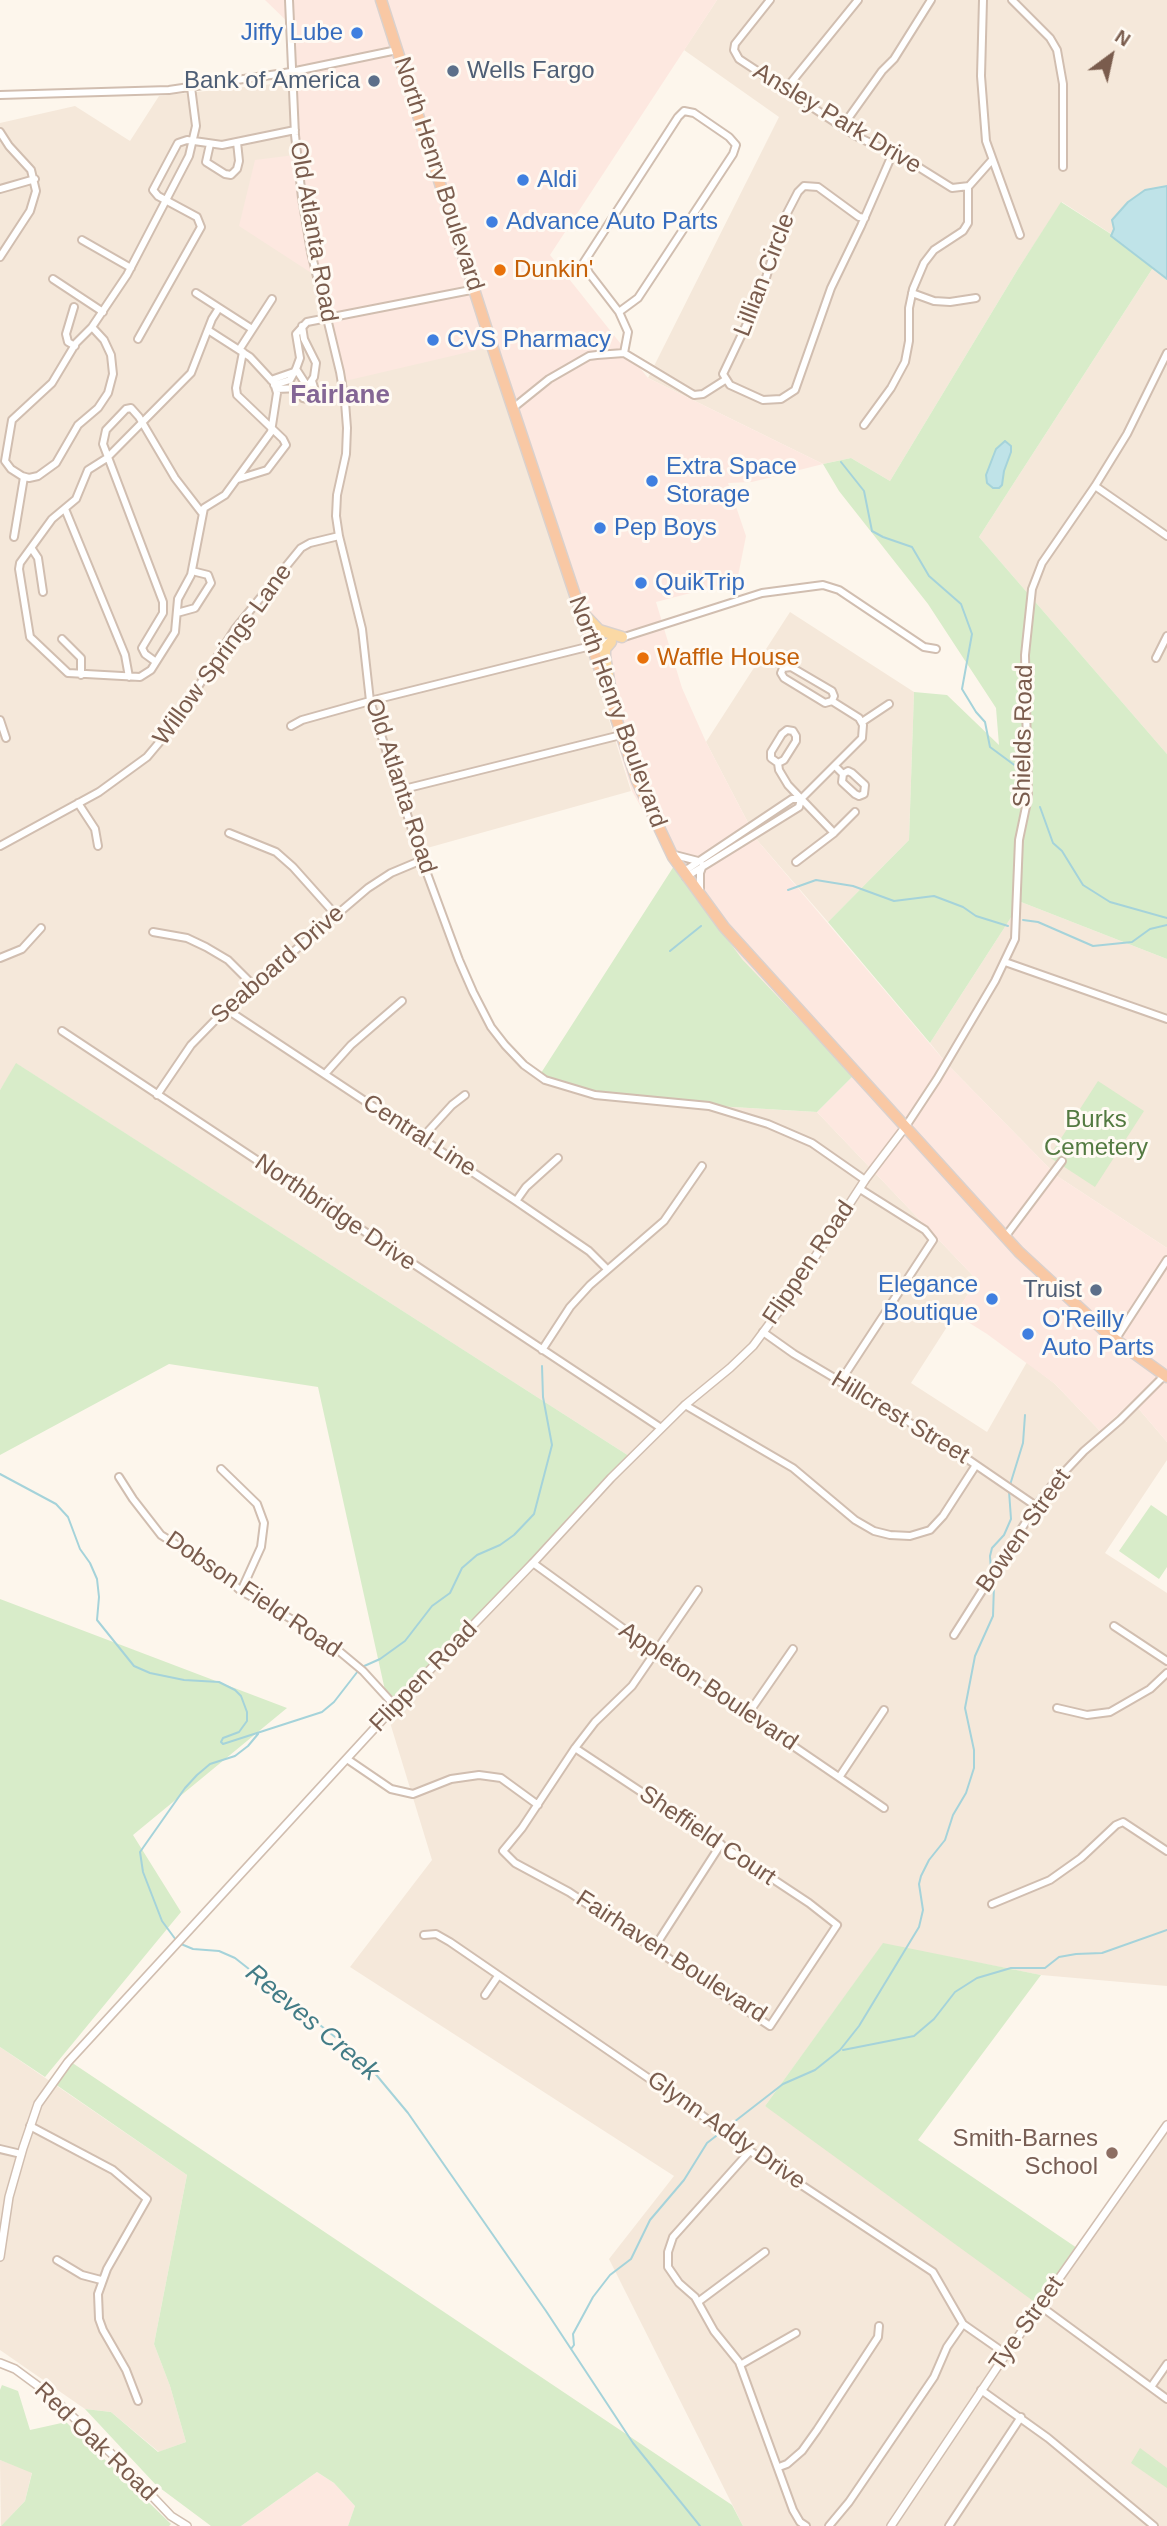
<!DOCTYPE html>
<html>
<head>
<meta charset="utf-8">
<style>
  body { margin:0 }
  #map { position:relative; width:1167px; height:2526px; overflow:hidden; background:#fdf6ec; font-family:Arial,sans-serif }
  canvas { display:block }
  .north { position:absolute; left:1076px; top:21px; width:70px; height:70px; -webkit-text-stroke:5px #fffaf3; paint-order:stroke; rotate:33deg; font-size:19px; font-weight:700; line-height:28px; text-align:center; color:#7a5c4d }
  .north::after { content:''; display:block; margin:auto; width:24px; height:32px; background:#7a5c4d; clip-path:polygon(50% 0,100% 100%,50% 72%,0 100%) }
</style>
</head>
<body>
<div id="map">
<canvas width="1167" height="2526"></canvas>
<div class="north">N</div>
</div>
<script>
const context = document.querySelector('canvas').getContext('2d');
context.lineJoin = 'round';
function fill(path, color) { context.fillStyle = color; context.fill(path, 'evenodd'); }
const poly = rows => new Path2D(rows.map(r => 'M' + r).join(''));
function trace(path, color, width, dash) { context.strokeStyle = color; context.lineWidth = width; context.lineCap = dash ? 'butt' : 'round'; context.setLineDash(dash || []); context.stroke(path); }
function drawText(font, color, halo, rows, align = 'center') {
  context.font = font + ' Arial,sans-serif'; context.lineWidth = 6; context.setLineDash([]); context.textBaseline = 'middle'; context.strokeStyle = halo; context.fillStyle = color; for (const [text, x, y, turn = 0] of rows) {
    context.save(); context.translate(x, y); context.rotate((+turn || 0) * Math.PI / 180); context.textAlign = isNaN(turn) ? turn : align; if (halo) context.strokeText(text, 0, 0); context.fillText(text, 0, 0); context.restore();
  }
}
const residential = poly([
  [717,0,1167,0,1167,754,979,537,1156,263,1062,202,1018,269,890,481,851,458,823,464,648,378,779,117,684,50],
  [292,82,490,347,550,529,631,791,420,850,462,969,498,1033,527,1066,574,1092,631,1101,817,1112,977,1280,911,1383,987,1432,1027,1362,1055,1384,1100,1431,1132,1401,1167,1442,1167,1460,1105,1553,1167,1593,1167,1986,1041,1975,883,1944,765,2106,1077,2248,1167,2119,1167,2526,743,2526,609,2259,674,2176,350,1967,432,1860,388,1716,629,1456,17,1064,0,1090,0,123,75,106,130,141,159,96],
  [790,612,914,692,909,840,828,922,757,840,706,742],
  [1021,902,1167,959,1167,1248,1057,1176,947,1064,930,1043],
  [0,2047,187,2175,154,2344,170,2386,186,2442,159,2452,111,2412,85,2409,0,2350],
  [0,2460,32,2472,25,2501,1,2526]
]);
const commercial = poly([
  [265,0,717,0,550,255,648,378,823,464,752,482,728,483,746,536,737,581,656,602,682,688,706,742,757,840,947,1064,1057,1176,1167,1248,1167,1442,1132,1401,1100,1431,1055,1384,987,1334,955,1314,977,1280,817,1112,853,1076,742,959,680,877,632,791,550,529,490,347,345,381,316,276,239,226,255,160,295,155,292,82,297,31],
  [317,2472,334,2483,355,2506,348,2526,241,2526]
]);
const green = poly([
  [1061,202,1156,263,979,537,1167,754,1167,959,1021,902,930,1043,828,922,909,840,914,692,947,695,999,745,996,708,928,604,839,491,823,464,851,458,890,481,1018,269],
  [674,866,742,959,853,1076,817,1112,631,1101,574,1092,541,1073],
  [16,1063,629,1456,390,1713,318,1387,169,1364,0,1455,0,1090],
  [1098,1081,1144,1111,1095,1187,1049,1157],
  [1151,1505,1167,1516,1167,1567,1159,1579,1119,1551],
  [0,1599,287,1708,133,1835,181,1912,45,2077,0,2047],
  [883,1943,1041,1975,918,2140,1077,2248,1036,2303,765,2106],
  [71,2062,732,2505,743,2526,348,2526,355,2506,334,2483,317,2472,241,2526,211,2526,156,2485,85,2409,111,2412,158,2452,186,2442,170,2386,154,2344,187,2175,55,2084],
  [2,2385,18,2391,30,2430,66,2422,171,2524,169,2526,1,2526,25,2501,32,2473,0,2460,0,2390],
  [1140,2448,1167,2468,1167,2488,1131,2463]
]);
const water = poly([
  [1167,186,1167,279,1111,236,1114,229,1112,220,1128,202,1145,190,1167,186],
  [1005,441,1011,446,1011,452,1004,471,1002,485,999,488,993,488,987,483,986,475,996,449,1005,441]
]);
const stream = poly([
  [841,462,864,491,872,531,883,537,912,547,929,576,961,604,972,634,962,689,976,712,985,722,990,747,1017,767,1019,774],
  [1040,807,1053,843,1062,851,1083,885,1110,902,1167,918],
  [788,890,816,880,853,886,894,901,934,896,963,907,976,916,1008,926],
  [1023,920,1038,922,1093,946,1132,942,1150,929,1167,925],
  [670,951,701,926],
  [0,1474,56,1504,68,1517,80,1549,90,1563,97,1579,99,1597,97,1620,134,1666,150,1673,184,1680,219,1682,235,1690,241,1696,247,1712,247,1721,239,1732,223,1738,221,1742,223,1744,322,1712,334,1702,358,1671],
  [1010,1485,1023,1443,1025,1415],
  [991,1570,990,1556,992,1548,1004,1535,1011,1519,1009,1491],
  [362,1667,380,1659,405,1641,432,1606,450,1593,462,1568,477,1555,500,1545,514,1535,534,1514,552,1445,543,1397,542,1366],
  [176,1940,162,1921,143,1872,140,1852,185,1788,197,1775,210,1764,235,1756,248,1746,258,1734],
  [181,1944,193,1949,219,1951,235,1958,363,2059,408,2113,546,2311,633,2443,700,2526],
  [843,2050,914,2036,934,2019,955,1992,977,1978,1011,1968,1045,1968,1059,1957,1076,1954,1102,1953,1167,1930],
  [734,2122,783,2084,815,2070,840,2050,859,2026,919,1927,923,1910,919,1884,921,1876,929,1860,945,1840,953,1815,966,1793,974,1768,974,1750,965,1708,975,1656,993,1616,994,1585],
  [571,2349,574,2345,573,2334,593,2297,610,2275,631,2259,650,2220,684,2180,707,2143,716,2136]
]);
const minor = poly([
  [289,0,295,135,302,198,311,252,340,372,345,402,347,428,346,454,337,495,336,516,339,536,362,629,370,701,422,860,459,960,473,992,491,1027,505,1045,524,1065,545,1080,595,1095,709,1106,768,1124,812,1143,865,1180],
  [770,0,735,44,734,50,739,59,856,136,912,163,952,188,969,186,992,160],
  [983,0,981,76,986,141,1020,235],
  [1012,0,1050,38,1057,50,1063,84,1063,167],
  [785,90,858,0],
  [0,95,169,90,291,72,397,50],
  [842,127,882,71,894,59,931,0],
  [0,132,9,146,31,170,36,191,30,211,0,257],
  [210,144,206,162,225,174,231,175,237,169,239,161,237,142],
  [0,189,35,179],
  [865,218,859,217,818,187,804,186,798,192,784,219,761,294,723,374,730,385,763,400,781,399,795,390,831,288,861,226,892,155],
  [82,240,131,268],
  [53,279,103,312],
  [196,293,252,329],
  [912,293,934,301,950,302,976,298],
  [74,307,66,334,68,342,75,346],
  [619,312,638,298,733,154,736,145,729,137,694,113,684,111,678,117,584,262,589,273,619,312,628,332,624,353],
  [92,327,76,343,52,383,12,420,5,461,11,469,22,476,29,478,38,476,56,463,78,425,98,408,108,393,113,374,111,355,104,340,92,327,127,275,189,156,196,126,191,87],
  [208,330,250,357,274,383,277,393,271,432,225,495,204,508,191,575,178,599,175,632,151,670,140,677,68,673,30,637,19,569,20,563,52,519,76,499,88,470,107,458,191,373,212,319,219,308],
  [138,339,201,227,197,217,158,196,153,190,178,143,187,140,222,145,295,130],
  [239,350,272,299],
  [296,369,307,386],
  [271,380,294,372],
  [274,385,290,380,296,369,300,358,296,334,307,322,476,289],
  [301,388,303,398,312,400,316,394,312,381],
  [276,389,301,388,310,383,314,377,316,363,304,339,302,326],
  [513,408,549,379,589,356,597,355,624,353,694,395,703,394,725,380],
  [864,425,891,388,905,362,909,341,909,308,913,289,924,263,934,250,963,231,968,223,968,186],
  [238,479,267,470,286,445,283,439,237,395,236,388,243,352],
  [1095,486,1167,536],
  [65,509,125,655,129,677],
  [14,537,24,477],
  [32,549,38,558,43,592],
  [177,613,195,608,211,583,208,575,192,571],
  [621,638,762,593,823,585,839,590,924,647,936,649],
  [62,639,81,658,81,675],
  [1156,658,1167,636],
  [156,662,145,654,142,648,163,613,163,602,103,444,106,430,126,409,131,408,139,417,175,478,202,513],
  [0,720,6,738],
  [862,722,889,704],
  [291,726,302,720,370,701,611,641],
  [778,763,784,760,796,741,796,736,793,731,787,730,782,734,771,752,771,758,778,763,779,770,788,785,834,833],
  [835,766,843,774,842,782,855,794,859,796,864,794,865,785,852,773,848,771,843,774],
  [400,790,621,735],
  [78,803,95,829,98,846],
  [229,833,276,852,293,867,335,914],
  [0,846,99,792,147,757,173,726,235,629,301,548,310,543,339,536],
  [671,854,698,861],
  [796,862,834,833,855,812],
  [683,872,792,799,801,799],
  [686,877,799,807,801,799,862,738,863,725,859,718,832,701,825,703,784,678,781,673,783,668,791,667,832,691,834,696,832,701],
  [700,892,700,873,703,865],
  [153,932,187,938,206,947,228,960,253,985],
  [0,958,22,949,41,928],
  [1005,962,1167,1019],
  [226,1009,516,1201,589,1251,607,1269],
  [62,1031,661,1428],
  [325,1074,351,1045,402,1001],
  [157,1095,191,1045,226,1009,368,888,391,873,422,860],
  [906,1126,937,1079,995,981,1015,939,1019,840,1028,797,1025,655,1032,589,1042,563,1095,486,1127,434,1167,353],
  [422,1138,452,1105,465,1095],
  [516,1201,526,1187,558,1158],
  [1005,1237,1062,1161],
  [763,1332,794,1354,944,1443,1036,1506],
  [1115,1340,1167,1260],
  [542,1350,570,1307,590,1285,664,1221,702,1166],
  [840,1382,933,1240,925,1230,860,1189],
  [685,1405,793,1468,855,1520,874,1531,890,1535,910,1536,930,1530,943,1516,976,1465],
  [221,1469,257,1504,264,1523,261,1547,241,1591],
  [119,1477,133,1499,161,1535,220,1572,241,1591,293,1620,339,1651,363,1671,395,1706],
  [533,1563,657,1653,884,1808],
  [1114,1626,1167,1661],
  [954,1635,1036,1506,1053,1484,1084,1451,1120,1420,1164,1376],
  [1057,1708,1087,1715,1110,1712,1150,1689,1167,1673],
  [748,1714,793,1649],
  [575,1748,809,1903,837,1925,770,2026,569,1892,515,1863,503,1851,522,1828,575,1748,595,1722,632,1686,698,1590],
  [347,1759,391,1789,413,1794,451,1779,479,1775,501,1778,538,1805],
  [840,1776,884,1710],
  [992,1904,1050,1880,1081,1858,1116,1825,1123,1822,1167,1851],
  [424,1935,436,1934,450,1942,692,2108,750,2151,933,2272,963,2324,1006,2354],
  [654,1948,721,1844],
  [485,1995,498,1976],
  [30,2126,113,2170,147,2199,107,2269,98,2294,99,2319,103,2330,126,2370,138,2401],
  [0,2149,21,2154],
  [750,2151,673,2237,668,2252,668,2267,679,2283,695,2297,714,2331,739,2362,793,2510,800,2522,806,2526],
  [57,2260,82,2275,101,2280],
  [698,2302,765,2252],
  [1039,2305,1167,2399],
  [740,2365,796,2333],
  [1151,2387,1167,2364],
  [981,2390,1048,2438,1154,2526],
  [779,2467,787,2464,802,2451,817,2430,878,2337,879,2326],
  [829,2526,849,2502,934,2377,947,2347,963,2324],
  [949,2526,1021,2417]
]);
const tertiary = poly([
  [0,2257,9,2197,23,2148,38,2104,68,2062,395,1706,533,1563,611,1478,685,1405,730,1368,753,1346,787,1300,865,1180,906,1126],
  [0,2363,15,2369,49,2394,118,2460,171,2516,187,2526],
  [891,2526,1006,2354,1167,2125]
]);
const primary = poly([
  [580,610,599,630,622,637],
  [611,642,605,649,605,656,611,693]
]);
const trunk = poly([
  [381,0,497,361,637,781,673,857,724,927,1019,1252,1109,1335,1167,1377]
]);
const markers = [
  [357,33,7,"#3f7fe0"],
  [453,71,7,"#5c6f8a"],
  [374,81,7,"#5c6f8a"],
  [523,180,7,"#3f7fe0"],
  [492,222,7,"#3f7fe0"],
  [500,270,7,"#e8710a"],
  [433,340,7,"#3f7fe0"],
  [652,481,7,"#3f7fe0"],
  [600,528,7,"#3f7fe0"],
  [641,583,7,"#3f7fe0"],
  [643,658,7,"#e8710a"],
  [1096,1290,7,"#5c6f8a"],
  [992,1299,7,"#3f7fe0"],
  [1028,1334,7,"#3f7fe0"],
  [1112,2153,7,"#8d6e63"]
];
const shopNames = [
  ["Jiffy Lube",343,33,"right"],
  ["Aldi",537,180],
  ["Advance Auto Parts",506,222],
  ["CVS Pharmacy",447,340],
  ["Extra Space",666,467],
  ["Storage",666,495],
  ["Pep Boys",614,528],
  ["QuikTrip",655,583],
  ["Elegance",978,1285,"right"],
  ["Boutique",978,1313,"right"],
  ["O'Reilly",1042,1320],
  ["Auto Parts",1042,1348]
];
const serviceNames = [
  ["Wells Fargo",467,71,"left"],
  ["Bank of America",360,81],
  ["Truist",1082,1290]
];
const streetNames = [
  ["Ansley Park Drive",837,119,31],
  ["North Henry Boulevard",438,174,72],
  ["Old Atlanta Road",313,232,80],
  ["Lillian Circle",765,275,-69],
  ["Willow Springs Lane",223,655,-54],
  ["North Henry Boulevard",617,712,70],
  ["Shields Road",1024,736,-89],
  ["Old Atlanta Road",400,786,72],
  ["Seaboard Drive",278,965,-41],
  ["Central Line",419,1136,33],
  ["Northbridge Drive",335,1213,34],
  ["Flippen Road",809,1263,-56],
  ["Hillcrest Street",900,1418,31],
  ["Bowen Street",1024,1531,-55],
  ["Dobson Field Road",253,1595,34],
  ["Flippen Road",424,1677,-46],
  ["Appleton Boulevard",708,1687,34],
  ["Sheffield Court",707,1836,34],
  ["Fairhaven Boulevard",671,1957,33],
  ["Glynn Addy Drive",726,2131,35],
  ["Tye Street",1027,2324,-55],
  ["Red Oak Road",95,2442,44]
];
const foodNames = [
  ["Dunkin'",514,270],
  ["Waffle House",657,658]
];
const parkNames = [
  ["Burks",1096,1120],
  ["Cemetery",1096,1148]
];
const educationNames = [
  ["Smith-Barnes",1098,2139],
  ["School",1098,2167]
];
const neighbourhoodNames = [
  ["Fairlane",340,396]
];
const waterNames = [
  ["Reeves Creek",312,2023,40]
];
fill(residential, '#f5e8da');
fill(commercial, '#fde8e0');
fill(green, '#d8ecc9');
fill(water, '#bfe3e8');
trace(water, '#a5d3da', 2);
trace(stream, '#a5d3da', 2);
trace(minor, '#d1beb0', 10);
trace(tertiary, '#d1beb0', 10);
trace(primary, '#dad1cd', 13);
trace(trunk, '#dad1cd', 13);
trace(minor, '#fff', 6);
trace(tertiary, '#fff', 7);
trace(primary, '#fbd9a5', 10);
trace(trunk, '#f9c8a4', 10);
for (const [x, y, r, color] of markers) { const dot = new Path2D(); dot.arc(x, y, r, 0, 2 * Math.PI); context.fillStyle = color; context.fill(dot); trace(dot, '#fffaf3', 2.5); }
drawText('24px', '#366cbe', '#fffaf3', shopNames, 'left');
drawText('24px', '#4e5e75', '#fffaf3', serviceNames, 'right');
drawText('24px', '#7a5c4d', '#fffaf3', streetNames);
drawText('24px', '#c56008', '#fffaf3', foodNames, 'left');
drawText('24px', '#537a41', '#fffaf3', parkNames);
drawText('24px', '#785e54', '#fffaf3', educationNames, 'right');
drawText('bold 26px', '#846695', '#fffaf3', neighbourhoodNames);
drawText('italic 26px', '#437c86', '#fffaf3', waterNames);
</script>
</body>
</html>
